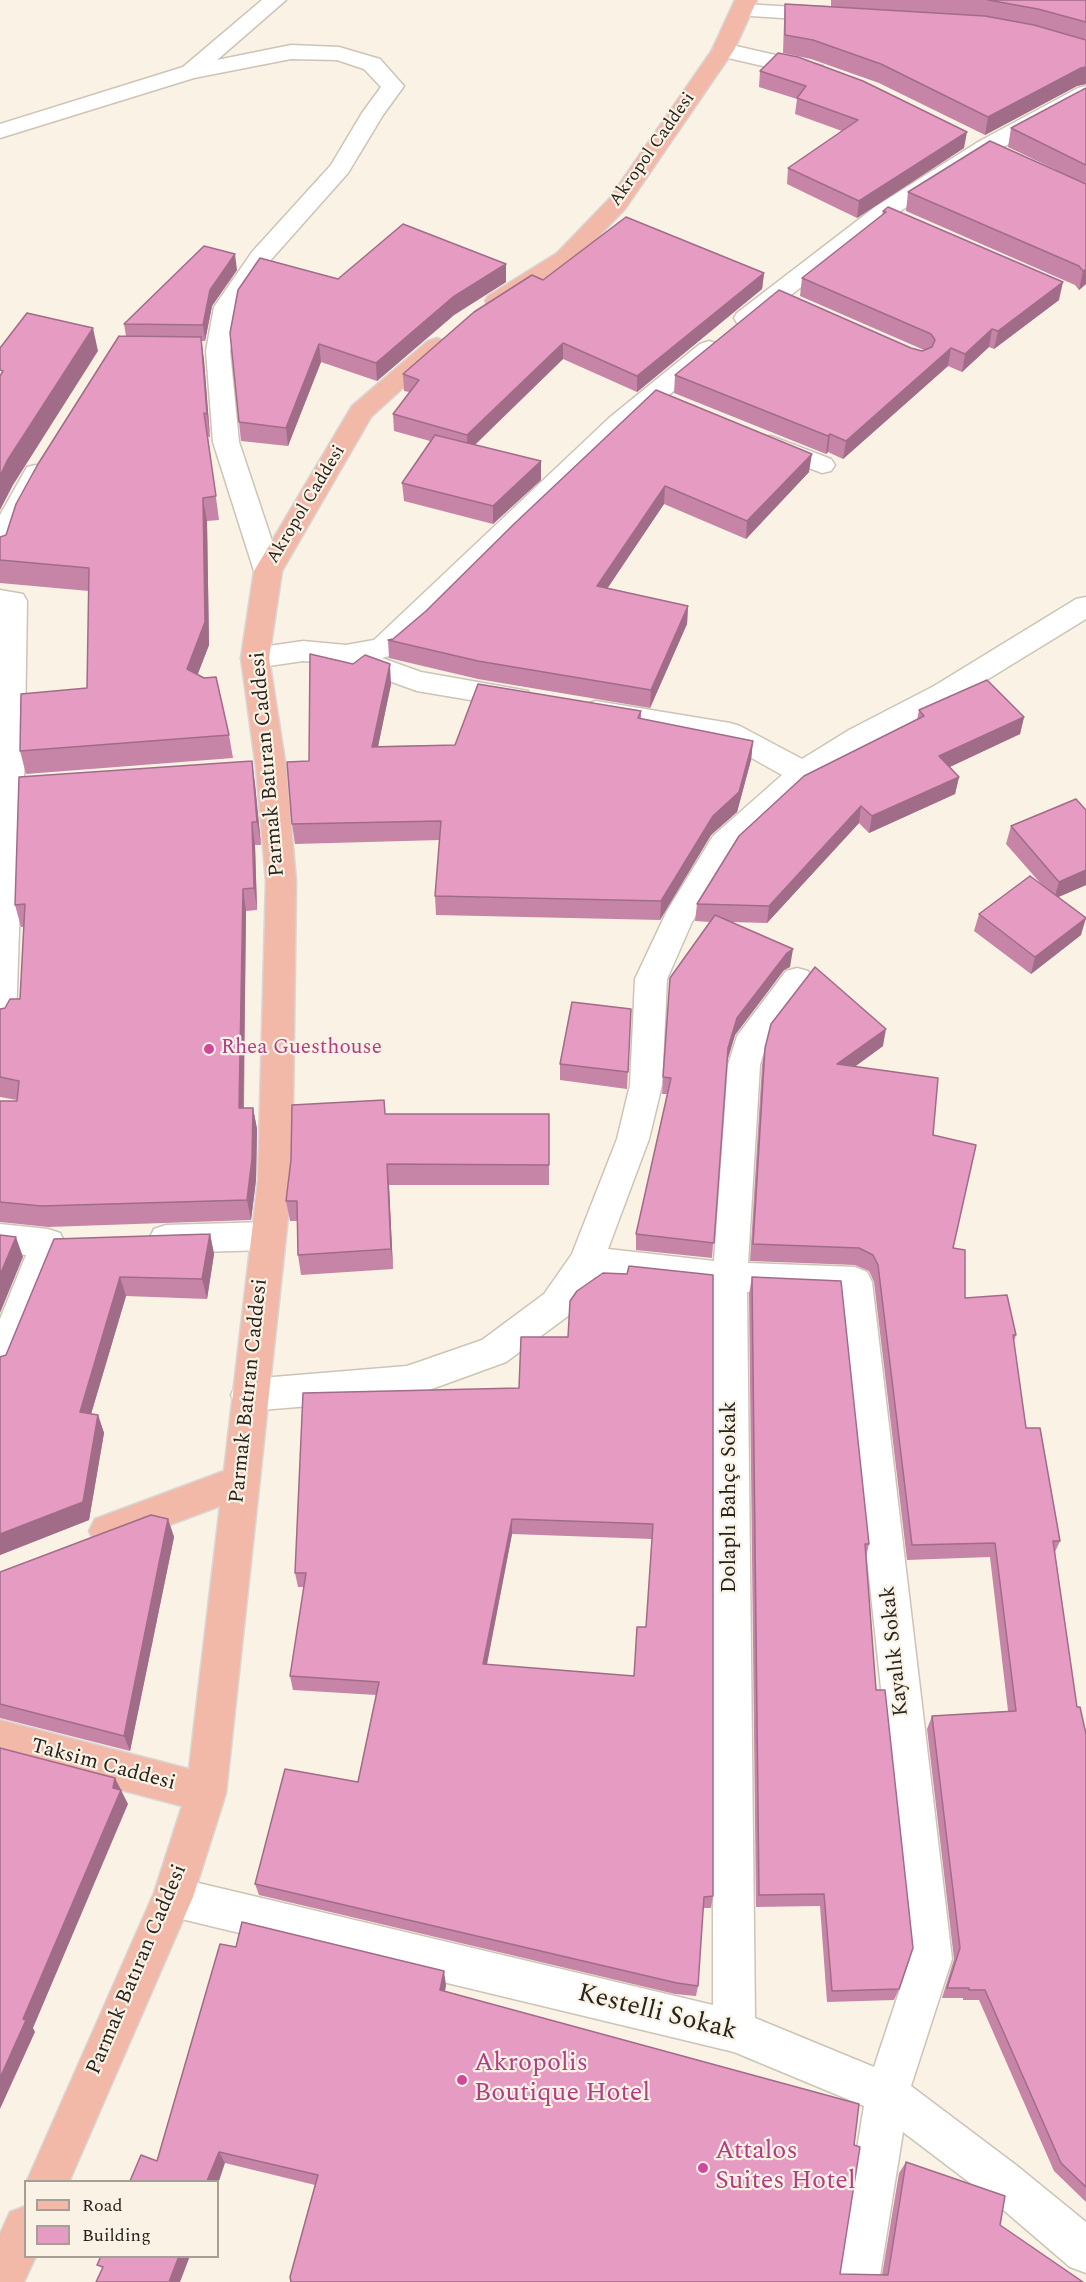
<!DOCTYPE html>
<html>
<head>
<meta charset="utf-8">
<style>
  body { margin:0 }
  #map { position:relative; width:1086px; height:2282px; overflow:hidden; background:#faf2e4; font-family:Spectral,serif }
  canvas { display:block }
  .legend { position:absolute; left:24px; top:2180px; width:195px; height:78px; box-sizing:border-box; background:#faf2e4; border:2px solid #a59f95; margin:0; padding:8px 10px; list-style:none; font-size:18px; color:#26231e }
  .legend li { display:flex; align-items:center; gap:12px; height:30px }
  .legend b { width:30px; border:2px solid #a59f95 }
</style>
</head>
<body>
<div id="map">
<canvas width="1086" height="2282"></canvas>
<ul class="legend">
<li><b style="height:8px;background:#f2b9a9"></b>Road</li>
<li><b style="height:16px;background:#e69bc2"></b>Building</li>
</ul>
</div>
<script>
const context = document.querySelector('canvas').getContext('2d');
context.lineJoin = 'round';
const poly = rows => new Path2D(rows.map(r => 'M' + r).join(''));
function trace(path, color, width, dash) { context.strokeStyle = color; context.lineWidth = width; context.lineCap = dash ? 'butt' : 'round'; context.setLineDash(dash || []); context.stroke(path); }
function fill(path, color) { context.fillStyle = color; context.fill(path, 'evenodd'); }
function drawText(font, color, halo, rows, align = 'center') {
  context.font = font + ' Spectral,serif'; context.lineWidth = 4.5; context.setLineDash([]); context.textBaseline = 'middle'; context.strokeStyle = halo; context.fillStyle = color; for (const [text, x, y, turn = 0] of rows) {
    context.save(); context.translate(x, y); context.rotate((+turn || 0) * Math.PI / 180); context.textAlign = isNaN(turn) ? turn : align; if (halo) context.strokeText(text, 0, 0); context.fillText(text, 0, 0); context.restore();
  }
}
const minor = poly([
  [262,0,286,0,217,60,291,45,339,47,380,59,404,86,383,115,348,173,269,262,238,307,230,351,239,442,282,571,278,577,268,580,258,577,254,571,213,442,206,351,214,307,252,252,331,165,362,113,381,87,364,69,337,60,291,59,194,78,0,138,0,124,183,67,262,0],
  [743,4,830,9,838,10,841,15,838,20,830,21,735,15,732,10,735,5,743,4],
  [723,43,823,66,826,71,823,76,815,78,715,55,712,50,715,45,723,43],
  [1086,86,1086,102,994,152,891,217,755,323,746,325,737,323,734,318,737,313,875,207,978,142,1078,88,1086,86],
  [709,341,718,344,721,349,718,354,627,430,393,655,382,658,421,672,528,691,532,698,528,705,518,708,417,691,342,664,303,661,255,668,245,665,241,658,245,651,255,648,303,641,346,645,374,640,609,418,700,344,709,341],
  [771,436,831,459,835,465,831,471,822,473,762,450,758,444,762,438,771,436],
  [36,465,45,467,49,473,20,527,13,551,10,557,0,560,0,515,27,467,36,465],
  [0,590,23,594,27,601,24,788,16,1018,11,1027,0,1030,0,590],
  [1086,597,1086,619,954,700,869,744,813,780,735,852,692,922,667,979,662,1085,649,1139,608,1249,714,1261,728,1065,737,1036,786,971,797,968,808,971,813,980,767,1041,760,1065,748,1263,855,1267,867,1272,872,1282,952,1959,911,2086,1016,2165,1086,2222,1086,2273,1070,2267,986,2195,903,2132,879,2282,835,2282,864,2106,734,2052,173,1917,159,1911,153,1897,159,1883,173,1877,713,2005,713,1290,595,1277,568,1316,506,1362,407,1398,249,1411,236,1406,231,1395,236,1384,249,1379,407,1366,482,1340,544,1294,572,1254,617,1139,630,1085,635,979,667,911,713,836,782,775,723,742,586,718,582,711,586,704,596,701,730,723,740,726,802,759,849,730,934,686,1076,599,1086,597],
  [747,1292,839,1296,910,1959,874,2067,755,2018,747,1292],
  [267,1222,279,1226,284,1236,279,1246,267,1250,166,1253,154,1249,149,1239,154,1229,166,1225,267,1222],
  [0,1224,48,1229,60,1233,65,1243,12,1373,0,1377,0,1319,26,1255,0,1252,0,1224]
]);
const major = poly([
  [735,0,757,0,734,50,625,209,573,263,506,306,497,308,488,306,485,301,488,296,557,253,609,199,712,50,735,0],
  [437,338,446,341,449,346,371,417,282,571,269,658,286,768,296,881,292,1180,226,1793,193,1897,69,2182,26,2183,154,1893,182,1806,0,1758,0,1720,189,1769,220,1506,108,1548,95,1543,89,1531,95,1519,224,1471,258,1180,266,881,256,768,241,658,254,571,352,406,428,341,437,338],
  [26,2206,26,2256,36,2256,24,2282,0,2282,0,2234,10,2212,26,2206]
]);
const wall = poly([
  [831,0,1086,0,1086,84,1077,86,985,135,879,83,811,59,783,53,784,22,785,4,831,6],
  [778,53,964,148,857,218,787,184,788,168,842,131,795,114,797,99,759,87,760,71],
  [1086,88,1086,284,1079,290,1075,285,906,211,908,192,1056,170,1008,147,1011,128],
  [883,211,1059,300,994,349,989,347,962,372,948,366,843,459,828,452,826,454,674,393,675,375,911,348,922,351,924,350,800,296,802,278,882,215],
  [237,270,212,306,205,341,201,341,204,360,210,437,208,437,219,520,207,521,209,645,197,675,229,735,233,758,26,774,20,751,87,688,89,591,0,583,0,537,6,535,126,336,124,324],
  [764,273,762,289,637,392,563,359,475,445,541,480,493,524,404,501,402,483,430,441,394,431,393,414,409,392,404,391,403,374,543,280],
  [338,279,506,282,454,315,377,381,321,362,288,446,241,441,239,422],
  [656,390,809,472,746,539,664,504,607,588,688,606,687,624,650,708,478,679,389,658,388,640,393,639,426,611],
  [353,664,391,684,378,746,455,745,641,711,641,719,753,741,751,760,737,812,711,835,660,920,436,915,435,896,440,840,295,844,292,824,309,761],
  [919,710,1024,717,1020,734,949,767,959,777,955,794,869,833,859,823,767,923,730,922,790,967,784,970,735,1035,727,1062,712,1258,636,1250,636,1234,668,1094,662,1094,670,978,710,922,695,921,697,904,917,720],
  [255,784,261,845,255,845,257,910,246,911,244,1108,253,1108,257,1129,256,1180,251,1220,48,1227,0,1222,0,1101,17,1101,17,1100,0,1097,0,1009,5,1008,20,999,24,927,21,927,15,905],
  [1011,826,1086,885,1058,897,1081,935,1031,974,974,931,979,914,1042,885,1006,844],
  [631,1009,627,1089,560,1080,560,1064],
  [883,1046,854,1067,933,1135,953,1248,965,1298,1016,1335,1014,1341,1026,1428,1060,1541,1055,1552,1077,1707,1086,1734,1086,2202,1054,2171,979,2000,963,2000,963,1998,942,1998,954,1959,927,1729,932,1716,1008,1711,990,1557,907,1560,874,1282,869,1271,855,1265,750,1261,762,1065,765,1048],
  [386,1114,549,1114,549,1185,389,1185,393,1269,301,1275,298,1255,298,1221,290,1221,286,1201],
  [210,1234,214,1254,207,1299,126,1296,91,1414,98,1415,104,1433,89,1520,0,1555,0,1357,6,1355,54,1239],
  [627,1274,713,1896,711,1908,703,1908,698,1986,696,1996,675,1994,259,1895,255,1884,358,1782,376,1695,293,1690,290,1676,304,1587,298,1587,295,1573,519,1388,568,1337],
  [512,1534,652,1539,646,1627,634,1676,487,1665],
  [752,1277,869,1544,866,1557,899,1989,894,2000,827,2002,820,1906,756,1907,749,1294],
  [168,1519,174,1537,130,1751,0,1718,0,1572],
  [236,1947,446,1985,445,1991,854,2145,840,2274,882,2275,899,2173,906,2162,1083,2282,291,2282,315,2185,225,2163,157,2161]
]);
const shadedWall = poly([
  [1086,67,1086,84,1077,86,985,135,988,117,1081,68],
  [967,132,964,148,857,218,859,201],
  [235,254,237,270,212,306,205,341,203,325,210,290],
  [506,264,506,282,454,315,377,381,376,363,453,297],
  [1086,269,1086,284,1079,290,1083,271],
  [764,273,762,289,637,392,637,376],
  [1063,282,1059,300,994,349,998,331],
  [93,328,98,351,13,485,0,510,0,476,7,461],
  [992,329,989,347,962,372,965,354],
  [201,337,204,360,210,437,207,414],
  [563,343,563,359,467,452,467,435],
  [319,344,321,362,288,446,286,428],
  [951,348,948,366,843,459,846,441],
  [830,434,828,452,826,454,828,436],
  [812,454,809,472,746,539,747,521],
  [541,461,541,480,493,524,493,506],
  [665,486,664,504,597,604,597,586],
  [203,498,207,521,209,645,191,692,187,669],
  [688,606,687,624,650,708,651,690],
  [390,664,391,684,374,766,372,747],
  [1024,717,1020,734,935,774,939,756],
  [753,741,751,760,737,812,711,835,660,920,661,901],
  [252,761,255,784,261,845,257,822],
  [959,777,955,794,869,833,872,816],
  [861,806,859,823,767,923,769,906],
  [252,822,255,845,257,910,254,888],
  [1086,870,1086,885,1054,899,1059,882],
  [243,889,246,911,243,1129,239,1108],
  [1086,918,1081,935,1031,974,1035,957],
  [793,949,790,967,784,970,735,1035,726,1064,728,1048,737,1018,787,953],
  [886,1029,883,1046,834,1082,837,1064],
  [253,1108,257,1129,256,1180,251,1220,247,1200],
  [387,1164,389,1185,393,1269,391,1249],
  [210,1234,214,1254,207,1299,202,1279],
  [16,1237,23,1257,0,1313,0,1275],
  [120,1277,126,1296,86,1431,80,1412],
  [98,1415,104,1433,89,1520,0,1555,0,1534],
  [168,1519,174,1537,130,1751,124,1736],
  [512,1519,512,1534,484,1678,483,1664],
  [115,1778,128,1804,33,2028,35,2032,0,2109,0,2078,113,1788],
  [444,1971,446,1985,442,2004,440,1990],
  [219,2152,225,2163,218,2184,218,2181,207,2181],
  [179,2256,190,2256,180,2282,169,2282]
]);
const building = poly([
  [988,0,1086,0,1086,22,1038,9,988,0],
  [785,4,985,16,1034,25,1086,40,1086,67,1081,68,988,117,881,64,813,40,785,35,785,4],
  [778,53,798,57,863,81,967,132,859,201,788,168,858,120,797,98,806,86,760,71,778,53],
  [1086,88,1086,165,1011,128,1086,88],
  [990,141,1086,184,1086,269,1083,271,1079,266,908,192,990,141],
  [888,207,1063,282,998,331,992,329,965,354,951,348,846,441,830,434,828,436,675,375,779,290,911,348,922,351,932,347,935,340,931,334,802,278,886,212,883,211,888,207],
  [626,217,764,273,637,376,563,343,467,435,393,414,419,380,403,374,474,312,532,275,543,280,626,217],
  [403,224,506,264,453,297,376,363,319,344,286,428,239,422,230,333,238,290,260,258,338,279,403,224],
  [204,246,235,254,210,290,203,325,124,324,204,246],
  [27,313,93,328,7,461,0,476,0,376,3,371,0,370,0,348,27,313],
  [119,336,201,337,207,414,204,413,216,496,203,498,205,622,187,669,204,678,216,677,229,735,20,751,21,694,87,688,89,568,0,560,0,537,6,535,16,504,38,464,119,336],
  [656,390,812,454,747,521,665,486,597,586,688,606,651,690,478,661,388,640,393,639,426,611,514,524,656,390],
  [435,435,541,461,493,506,402,483,435,435],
  [310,654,353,664,365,655,390,664,372,747,455,745,478,684,641,711,638,718,753,741,739,792,713,816,661,901,435,896,441,821,292,824,287,762,309,761,310,654],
  [987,680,1024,717,939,756,959,777,872,816,861,806,769,906,697,904,739,836,804,776,924,716,919,710,987,680],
  [252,761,257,822,252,822,254,888,243,889,239,1108,253,1108,252,1159,247,1200,41,1206,0,1202,0,1101,17,1101,19,1081,0,1077,0,1009,5,1008,10,999,20,999,25,904,15,905,19,777,252,761],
  [1076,799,1086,810,1086,870,1059,882,1011,826,1076,799],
  [1030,876,1086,918,1035,957,979,914,1030,876],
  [715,915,793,949,787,953,737,1018,728,1048,714,1243,636,1234,671,1078,663,1077,670,978,715,915],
  [815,967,886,1029,837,1064,938,1078,933,1135,976,1145,953,1248,965,1250,965,1298,1007,1295,1016,1335,1013,1335,1026,1428,1040,1428,1060,1541,1053,1541,1077,1707,1080,1707,1086,1734,1086,2187,1061,2163,985,1990,969,1990,969,1988,947,1988,960,1948,932,1716,1016,1711,995,1543,912,1545,878,1265,873,1255,859,1248,753,1244,765,1048,771,1024,815,967],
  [572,1002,631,1009,628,1072,560,1064,572,1002],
  [384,1100,385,1114,549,1114,549,1165,387,1164,391,1249,298,1255,297,1201,286,1201,291,1160,292,1105,384,1100],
  [210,1234,202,1279,120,1277,80,1412,98,1415,83,1502,0,1534,0,1357,6,1355,54,1239,210,1234],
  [0,1235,16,1237,0,1275,0,1235],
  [629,1266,713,1275,713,1896,704,1897,698,1986,677,1983,255,1884,285,1769,358,1782,379,1682,290,1676,306,1573,295,1573,303,1393,519,1388,521,1337,568,1337,570,1301,577,1291,603,1273,627,1274,629,1266],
  [512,1519,653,1524,646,1627,637,1627,634,1676,483,1664,512,1519],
  [752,1277,841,1281,869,1544,865,1544,876,1690,885,1690,913,1948,899,1989,832,1991,824,1894,759,1895,752,1277],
  [151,1515,168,1519,124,1736,0,1704,0,1572,151,1515],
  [0,1748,115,1778,113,1788,121,1790,23,2019,26,2020,0,2078,0,1748],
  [242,1922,444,1971,440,1990,859,2104,854,2145,860,2147,840,2274,888,2275,906,2162,1005,2196,1000,2225,1083,2282,291,2282,290,2277,318,2175,219,2152,207,2181,130,2181,141,2155,157,2161,220,1944,236,1947,242,1922],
  [101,2256,179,2256,169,2282,96,2282,103,2267,97,2265,101,2256]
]);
const markers = [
  [209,1049,6,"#d1479c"],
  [462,2080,6,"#d1479c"],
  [703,2168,6,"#d1479c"]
];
const farStreetnames = [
  ["Akropol Caddesi",653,150,-55],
  ["Akropol Caddesi",307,505,-59]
];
const streetNames = [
  ["Parmak Batıran Caddesi",269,764,-95],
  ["Parmak Batıran Caddesi",250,1391,-84],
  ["Dolaplı Bahçe Sokak",731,1497,-90],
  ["Kayalık Sokak",896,1651,-96],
  ["Taksim Caddesi",103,1766,15],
  ["Parmak Batıran Caddesi",138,1970,-67]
];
const hotelNames = [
  ["Rhea Guesthouse",221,1049]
];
const nearStreetnames = [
  ["Kestelli Sokak",657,2014,14]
];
const nearHotelnames = [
  ["Akropolis",474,2065],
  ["Boutique Hotel",474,2095],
  ["Attalos",715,2153],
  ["Suites Hotel",715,2183]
];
trace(minor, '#ccc4b6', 3);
trace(major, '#d8d7d6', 3);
fill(minor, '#fff');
fill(major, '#f2b9a9');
fill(wall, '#c685a7');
fill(shadedWall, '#a16c88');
fill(building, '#e69bc2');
trace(building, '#a16c88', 1.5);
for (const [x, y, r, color] of markers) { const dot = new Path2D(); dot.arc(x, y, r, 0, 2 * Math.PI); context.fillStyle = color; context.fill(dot); trace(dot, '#faf2e4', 2); }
drawText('18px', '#26231e', '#faf2e4', farStreetnames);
drawText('21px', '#26231e', '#faf2e4', streetNames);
drawText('21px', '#b23c85', '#faf2e4', hotelNames, 'left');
drawText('26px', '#26231e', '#faf2e4', nearStreetnames);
drawText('26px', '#b23c85', '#faf2e4', nearHotelnames, 'left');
</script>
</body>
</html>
